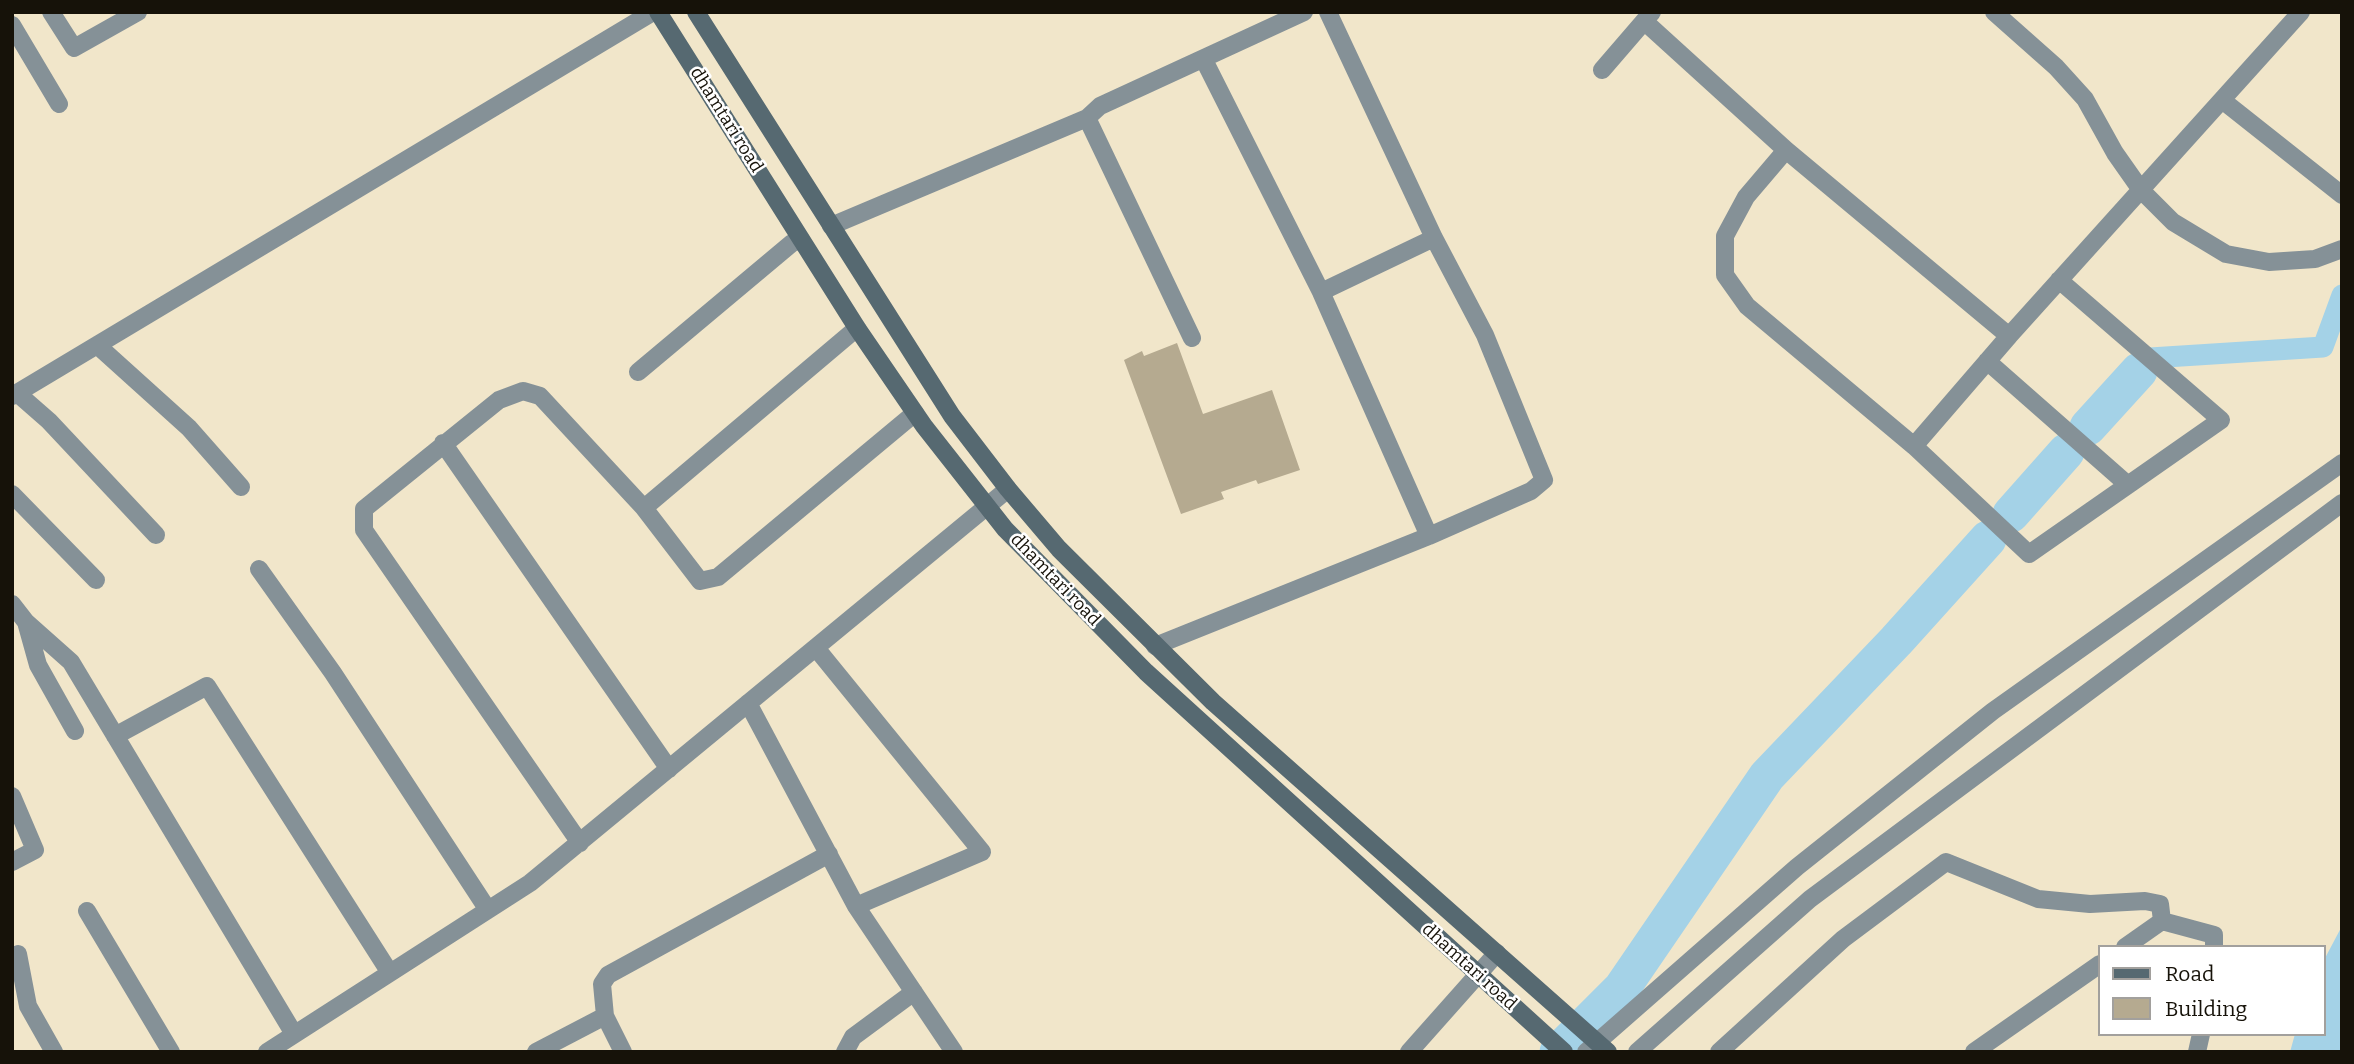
<!DOCTYPE html>
<html>
<head>
<meta charset="utf-8">
<style>
  body { margin:0 }
  #map { position:relative; width:2354px; height:1064px; overflow:hidden; background:#f1e6ca; font-family:Bitter,serif }
  canvas { display:block }
  .frame { position:absolute; inset:0; border:14px solid #161209; pointer-events:none }
  .legend { position:absolute; left:2098px; top:945px; width:228px; height:91px; box-sizing:border-box; background:#fff; border:2px solid #a2a09d; margin:0; padding:9px 12px; list-style:none; font-size:21px; color:#161209 }
  .legend li { display:flex; align-items:center; gap:14px; height:35px }
  .legend b { width:35px; border:2px solid #a2a09d }
</style>
</head>
<body>
<div id="map">
<canvas width="2354" height="1064"></canvas>
<div class="frame"></div>
<ul class="legend">
<li><b style="height:9px;background:#566971"></b>Road</li>
<li><b style="height:19px;background:#b5aa90"></b>Building</li>
</ul>
</div>
<script>
const context = document.querySelector('canvas').getContext('2d');
context.lineJoin = 'round';
function fill(path, color) { context.fillStyle = color; context.fill(path, 'evenodd'); }
const poly = rows => new Path2D(rows.map(r => 'M' + r).join(''));
function trace(path, color, width, dash) { context.strokeStyle = color; context.lineWidth = width; context.lineCap = dash ? 'butt' : 'round'; context.setLineDash(dash || []); context.stroke(path); }
function drawText(font, color, halo, rows, align = 'center') {
  context.font = font + ' Bitter,serif'; context.lineWidth = 5; context.setLineDash([]); context.textBaseline = 'middle'; context.strokeStyle = halo; context.fillStyle = color; for (const [text, x, y, turn = 0] of rows) {
    context.save(); context.translate(x, y); context.rotate((+turn || 0) * Math.PI / 180); context.textAlign = isNaN(turn) ? turn : align; if (halo) context.strokeText(text, 0, 0); context.fillText(text, 0, 0); context.restore();
  }
}
const water = poly([
  [2342,926,2342,1052,2290,1052,2295,1034,2324,1034,2324,960]
]);
const canal = poly([
  [2150,358,2323,347,2342,295]
]);
const river = poly([
  [2088,427,2139,371],
  [2011,514,2066,452],
  [1558,1052,1622,988,1767,776,1896,641,1988,539]
]);
const building = poly([
  [1177,343,1203,414,1272,390,1300,470,1258,484,1256,480,1221,492,1224,499,1181,514,1124,360,1142,351,1144,356]
]);
const street = poly([
  [51,12,74,48,138,12],
  [1994,12,2056,67,2085,99,2115,153,2141,190,2173,222,2226,254,2269,262,2315,259,2342,249],
  [1644,21,1786,150,2009,336,1914,446,1747,306,1725,275,1725,236,1746,197,1786,150],
  [12,25,59,104],
  [1204,60,1321,292,1429,536],
  [1602,70,1652,12],
  [2222,100,2342,195],
  [1087,118,1192,338],
  [831,226,1087,118,1100,106,1304,12],
  [2059,280,2221,420,2128,485],
  [1321,292,1434,238],
  [2009,336,2301,12],
  [97,345,189,428,241,487],
  [638,372,792,243,801,240],
  [17,393,49,421,156,535],
  [12,396,653,12],
  [443,443,669,769],
  [1914,446,2029,554,2128,485,1987,361],
  [12,494,96,580],
  [644,508,857,328],
  [259,569,333,673,488,910],
  [12,604,26,622,71,662,294,1034],
  [26,622,38,665,75,731],
  [1155,646,1429,536,1531,491,1544,480,1485,335,1434,238,1328,12],
  [816,648,982,852,856,906],
  [748,703,856,906,954,1052],
  [115,736,207,686,390,973],
  [12,796,35,850,12,862],
  [580,843,364,530,364,509,499,400,523,391,540,396,644,508,700,581,718,577,915,413],
  [87,911,171,1052],
  [2125,947,2162,921,2214,935,2214,947],
  [18,954,28,1006,54,1052],
  [267,1052,530,883,1008,489],
  [536,1052,605,1016],
  [623,1052,605,1016,602,984,608,975,829,854],
  [845,1052,853,1037,914,992],
  [1409,1052,1497,953],
  [1586,1052,1797,867,1993,711,2342,463],
  [1637,1052,1810,899,2342,503],
  [1719,1052,1843,939,1946,862,2038,899,2090,904,2145,901,2160,904,2162,921],
  [1974,1052,2100,964],
  [2197,1052,2201,1034]
]);
const secondary = poly([
  [658,12,857,328,924,426,1005,529,1146,672,1564,1052],
  [696,12,952,416,1008,489,1059,549,1213,702,1608,1052]
]);
const streetNames = [
  ["dhamtari road",726,120,58],
  ["dhamtari road",1055,580,46],
  ["dhamtari road",1469,967,42]
];
fill(water, '#a4d2e7');
trace(canal, '#a4d2e7', 21);
trace(river, '#a4d2e7', 37);
fill(building, '#b5aa90');
trace(street, '#859197', 18);
trace(secondary, '#566971', 18);
drawText('18px', '#161209', '#fff', streetNames);
</script>
</body>
</html>
